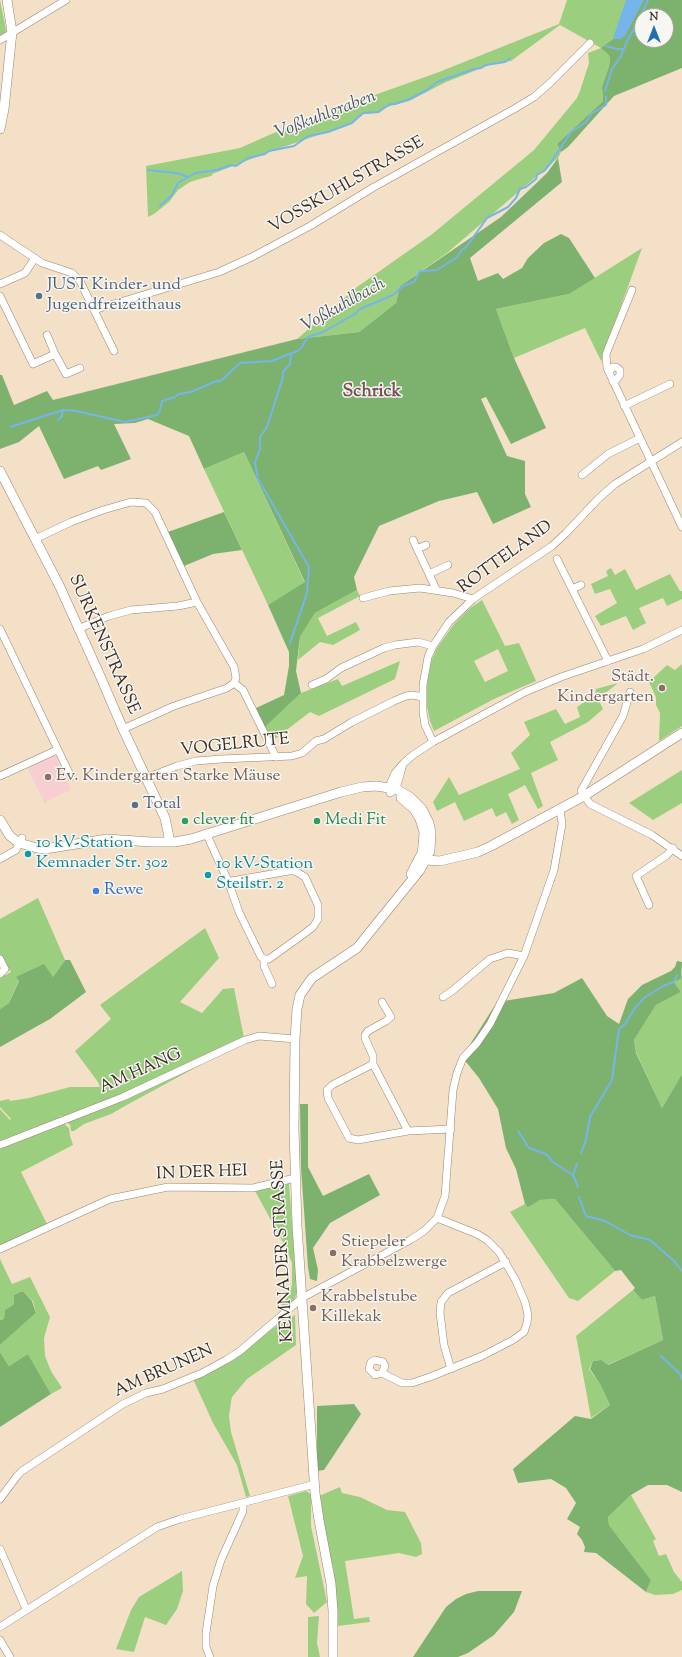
<!DOCTYPE html>
<html>
<head>
<meta charset="utf-8">
<style>
  body { margin:0 }
  #map { position:relative; width:682px; height:1657px; overflow:hidden; background:#f4e0c7; font-family:"Sorts Mill Goudy",serif }
  canvas { display:block }
  .north { position:absolute; left:634px; top:8px; width:40px; height:40px; box-sizing:border-box; background:#f6f6f2; border:1px solid #aba49d; border-radius:50%; rotate:0deg; font-size:11px; font-weight:700; line-height:16px; text-align:center; color:#3b2a1e }
  .north::after { content:''; display:block; margin:auto; width:14px; height:18px; background:#1f6fb2; clip-path:polygon(50% 0,100% 100%,50% 72%,0 100%) }
</style>
</head>
<body>
<div id="map">
<canvas width="682" height="1657"></canvas>
<div class="north">N</div>
</div>
<script>
const context = document.querySelector('canvas').getContext('2d');
context.lineJoin = 'round';
function fill(path, color) { context.fillStyle = color; context.fill(path, 'evenodd'); }
const poly = rows => new Path2D(rows.map(r => 'M' + r).join(''));
function trace(path, color, width, dash) { context.strokeStyle = color; context.lineWidth = width; context.lineCap = dash ? 'butt' : 'round'; context.setLineDash(dash || []); context.stroke(path); }
function drawText(font, color, halo, rows, align = 'center') {
  context.font = font + ' "Sorts Mill Goudy",serif'; context.lineWidth = 3; context.setLineDash([]); context.textBaseline = 'middle'; context.strokeStyle = halo; context.fillStyle = color; for (const [text, x, y, turn = 0] of rows) {
    context.save(); context.translate(x, y); context.rotate((+turn || 0) * Math.PI / 180); context.textAlign = isNaN(turn) ? turn : align; if (halo) context.strokeText(text, 0, 0); context.fillText(text, 0, 0); context.restore();
  }
}
const built = poly([
  [55,754,71,790,47,801,45,804,27,767]
]);
const green = poly([
  [0,0,6,30,5,34,0,37],
  [567,0,632,0,608,54,610,58,609,66,602,87,603,101,557,144,561,152,558,158,447,253,400,286,396,303,359,332,297,339,357,287,431,235,534,150,577,98,580,91,589,63,588,53,601,48,560,25,511,61,492,64,446,82,409,101,387,107,379,113,364,114,353,122,345,126,280,148,212,174,213,175,208,177,203,178,190,182,178,190,169,202,154,214,148,217,146,166,240,148,269,135,330,111,439,72,559,24],
  [642,248,601,361,585,328,514,358,496,309,569,294],
  [244,452,305,583,268,605,204,469],
  [611,568,615,575,625,569,636,590,670,574,680,591,682,591,682,599,667,606,663,598,639,608,646,623,633,630,626,616,601,626,595,616,617,603,610,589,595,594,591,584,608,576,606,571],
  [357,590,360,596,318,618,327,636,356,622,360,630,333,645,320,642,298,660,300,637,315,613],
  [482,600,505,646,519,643,536,681,494,699,434,731,430,721,425,697,431,662,437,648,454,624,469,609],
  [498,649,508,671,485,682,474,661],
  [400,661,395,679,319,716,310,712,271,742,263,729,301,693,338,679,342,686],
  [682,664,682,726,659,741,660,713,656,705,656,697,649,682,667,665,675,670],
  [618,683,598,699,603,709,588,722,550,742,558,760,531,773,543,806,538,809,525,785,508,794,519,820,512,824,506,812,496,817,492,808,464,821,455,802,437,811,433,802,449,777,459,795,520,769,511,753,530,735,524,722,556,709,565,724,580,717,577,707,595,695,596,689],
  [682,770,682,803,653,820,629,803],
  [38,898,65,960,53,977,16,977,19,980,9,1003,0,1009,0,977,4,975,6,975,11,972,0,956,0,919],
  [205,928,219,958,180,1002,202,1013,223,989,234,988,244,1038,141,1087,63,1118,59,1115,62,1119,0,1142,0,1109,10,1120,11,1119,0,1107,0,1101,9,1099,10,1101,29,1098,70,1087,100,1087,98,1082,75,1051,111,1019,100,1005],
  [682,971,682,1074,662,1108,636,1052,634,1040,656,1005,681,992,674,982,681,979],
  [203,1061,204,1063,125,1106,111,1114,84,1124,74,1131,71,1131,70,1125,66,1122],
  [63,1123,69,1128,70,1136,73,1145,21,1172,47,1224,0,1246,0,1147],
  [289,1183,297,1291,295,1299,281,1312,278,1310,289,1294,292,1285,292,1263,285,1246,254,1189],
  [555,1199,615,1271,578,1301,569,1298,510,1212,525,1204,528,1206,540,1200],
  [0,1259,12,1284,30,1277,50,1317,44,1338,45,1356,51,1371,62,1388,51,1394,28,1354,9,1366,0,1352,0,1345,36,1313,33,1301,24,1292,20,1292,14,1295,14,1304,5,1310,4,1318,2,1320,0,1318],
  [633,1290,642,1300,655,1296,663,1340,607,1365,601,1360,593,1361,589,1369,600,1384,610,1405,591,1418,576,1336],
  [295,1315,296,1345,247,1379,232,1397,231,1402,229,1416,231,1432,250,1496,246,1497,237,1465,213,1423,193,1379,235,1359,272,1329],
  [340,1487,342,1493,360,1497,387,1510,405,1512,421,1543,422,1554,416,1557,399,1553,345,1561,354,1619,369,1617,370,1622,337,1626,334,1572,323,1524,319,1496],
  [306,1491,311,1494,311,1526,327,1602,314,1613,306,1604,307,1576,295,1578,303,1556,288,1496],
  [631,1495,656,1539,653,1541,659,1556,666,1554,674,1572,682,1582,682,1590,673,1594,655,1595,646,1592,651,1580,609,1525,608,1517],
  [182,1571,183,1591,177,1609,166,1625,145,1617,134,1652,116,1649,131,1610,139,1597],
  [319,1616,317,1643,320,1657,308,1657,308,1617]
]);
const forest = poly([
  [632,0,682,0,682,68,614,96,568,147,561,152,557,144,603,101,602,87,609,66,610,58,608,54,601,48,619,35],
  [642,16,666,16,666,40,642,40],
  [558,158,562,182,470,258,478,281,498,273,503,279,522,268,528,258,544,243,561,234,569,238,595,278,569,294,496,309,514,358,546,428,511,444,486,397,481,399,507,456,525,461,525,494,531,507,493,524,477,492,439,501,379,526,354,577,357,590,315,613,300,637,296,671,301,693,263,729,254,709,284,695,289,666,289,652,268,605,305,582,244,452,204,469,189,436,148,419,135,423,114,424,131,459,101,470,98,466,64,479,39,426,19,442,0,449,0,375,2,375,14,405,47,391,53,400,297,339,359,332,396,303,400,286,501,217,547,173],
  [224,512,242,550,213,554,184,566,168,532],
  [65,960,70,960,86,992,50,1019,0,1047,0,1009,9,1003,19,981,16,977,44,964,53,977],
  [677,961,682,962,681,979,674,982,681,992,656,1005,634,1040,636,1053,662,1108,682,1074,682,1492,667,1485,648,1485,631,1495,608,1517,609,1525,651,1580,646,1592,596,1553,584,1552,585,1547,582,1540,577,1534,580,1527,567,1519,576,1503,566,1488,551,1479,518,1483,513,1469,575,1416,591,1419,610,1405,600,1384,590,1369,593,1361,601,1360,608,1365,663,1340,655,1296,642,1300,633,1290,635,1288,621,1270,615,1271,555,1199,540,1200,528,1207,525,1204,516,1169,506,1148,498,1109,479,1078,462,1057,497,1002,554,993,582,978,607,1016,619,1024,628,999,642,985,671,971,675,967],
  [300,1104,308,1104,308,1167,323,1196,369,1174,380,1195,330,1223,313,1248,318,1270,317,1281,310,1279,308,1267,301,1168],
  [20,1292,24,1292,32,1301,36,1313,0,1345,0,1319,2,1320,4,1318,5,1310,14,1304,14,1295],
  [0,1352,9,1366,28,1354,51,1394,0,1427],
  [354,1404,361,1414,324,1470,317,1471,317,1406],
  [478,1591,522,1591,514,1612,494,1635,468,1653,458,1657,413,1657,446,1607,456,1599,466,1594]
]);
const water = poly([
  [626,0,644,0,625,36,620,39,615,39,613,38]
]);
const stream = poly([
  [606,46,617,49,624,49],
  [605,91,612,69,621,56,627,41,639,20,648,0],
  [148,170,177,173,188,177],
  [160,206,172,195,178,183,195,173,217,170,231,165,236,166,248,158,265,154,269,151,294,146,308,136,328,132,352,123,363,113,378,112,390,104,395,104,410,99,427,90,437,82,474,69,481,68,486,65,505,62,510,58],
  [58,420,62,416,63,410],
  [10,427,63,410,76,411,125,422,157,415,160,410,162,401,175,397,179,394,191,392,214,382,222,380,240,363,272,361,297,351,301,348,308,337,323,332,355,314,360,309,393,295,403,286,414,282,420,271,437,270,456,258,462,250,467,246,487,218,508,207,516,198,520,189,526,187,536,179,537,175,544,171,550,164,571,132,586,122,592,113,606,105,606,96],
  [290,643,307,593,309,567,258,479,255,463,260,449,260,437,267,427,283,377,283,372,290,364,291,354],
  [518,1131,529,1148,546,1154,553,1162,573,1175],
  [581,1153,586,1140,590,1117,612,1080,619,1029,625,1024,635,1008,644,998,663,986,674,982,677,975],
  [573,1175,578,1187],
  [573,1175,577,1164],
  [579,1197,586,1216,605,1221,630,1235,650,1240,674,1261,682,1271],
  [661,1356,680,1374,682,1379]
]);
const street = poly([
  [0,40,66,0],
  [0,235,42,263,72,273,80,281,94,310,219,272,252,257,310,226,374,187,514,109,534,97,550,83,590,43],
  [0,284,25,273,35,258],
  [632,290,608,349,606,355,607,368,682,527],
  [0,296,33,364,55,354,66,374,80,368],
  [94,310,114,351],
  [47,335,55,354],
  [609,372,613,367,616,367,620,370,620,375,616,380,613,382],
  [624,406,670,384],
  [582,475,608,454,640,438],
  [35,539,71,522,103,510,131,502,146,503,155,512,197,602,234,667,236,678,234,683,227,688,174,706,123,729],
  [413,540,436,589],
  [417,549,426,545],
  [557,559,608,661],
  [429,574,448,565],
  [572,589,581,585],
  [363,598,389,591,420,588,453,593,473,599],
  [0,629,71,777],
  [78,629,109,616,131,610,178,606,197,602],
  [234,683,243,690,276,757],
  [312,685,326,679,341,668,384,648,395,645,418,642,433,646],
  [630,692,623,716,581,791,590,804,652,835,682,856],
  [433,742,425,725,423,712,423,685,428,657,433,646,449,622,473,599,552,546,566,533,599,498,615,484,682,442],
  [403,764,396,789,390,793,389,787,395,773,403,764,405,762,413,755,433,742,525,692,561,677,643,649,682,630],
  [0,776,57,750],
  [146,778,177,766,196,761,221,759,292,756,302,753,316,741,324,739,352,722,394,701,406,696,413,695,422,697],
  [206,833,228,881,239,912,261,957,264,959,264,966,272,984],
  [0,859,16,850,22,838],
  [220,883,289,871,295,871,305,877,318,905,318,919,313,927,301,936,269,959,264,959],
  [649,905,636,876,667,855,673,848],
  [0,959,5,969,0,974],
  [443,997,452,991,490,959,508,953,524,956],
  [382,1002,391,1017,386,1021,368,1031,365,1035,365,1038,373,1056,373,1064,408,1131],
  [373,1064,332,1085,327,1090,328,1098,349,1138,358,1140,408,1131,451,1129],
  [0,1145,123,1097,245,1040,259,1036,295,1039],
  [0,1249,110,1199,168,1187,253,1188,295,1178],
  [451,1369,444,1345,440,1313,441,1302,448,1293,506,1262],
  [382,1373,385,1366,383,1362,375,1360,371,1362,369,1369,375,1375,382,1373,402,1383,412,1383,430,1377,482,1356,513,1340,524,1332,527,1323,528,1315,525,1302,515,1279,499,1252,487,1240,477,1234,437,1218],
  [0,1499,17,1476,22,1471,123,1404,146,1393,163,1389,202,1373,226,1360,240,1351,302,1298,410,1240,424,1231,437,1218,445,1196,453,1090,457,1073,463,1058,477,1043,490,1024,524,956,554,870,562,824,560,809],
  [0,1549,26,1609],
  [0,1627,157,1527,180,1519,315,1484],
  [0,1640,10,1657],
  [210,1657,206,1647,206,1633,213,1586,221,1560,243,1511,243,1503]
]);
const secondary = poly([
  [0,129,4,109,12,32,7,0],
  [0,471,60,587,101,678,123,729,165,818,170,842],
  [401,798,414,809,420,819,424,832,423,846,422,853,411,874],
  [0,820,10,836,19,843,37,848,45,849,107,839,151,842,175,842,191,839,341,792,362,787,376,786,396,789,410,797,422,809,429,823,431,833,430,851,420,870,357,948,312,978,300,995,297,1009,295,1039,294,1129,297,1226,315,1493,319,1520,331,1584,333,1611,333,1657],
  [422,853,426,860,440,861,478,852,491,846,584,796,682,733]
]);
const markers = [
  [39,296,4,"#5c6f8a"],
  [662,688,4,"#8d6e63"],
  [48,777,4,"#8d6e63"],
  [135,805,4,"#5c6f8a"],
  [185,821,4,"#2e9e5b"],
  [317,821,4,"#2e9e5b"],
  [28,854,4,"#0f9aa8"],
  [208,875,4,"#0f9aa8"],
  [96,891,4,"#3f7fe0"],
  [333,1253,4,"#8d6e63"],
  [313,1308,4,"#8d6e63"]
];
const streetNames = [
  ["VOSSKUHLSTRASSE",347,186,-30],
  ["ROTTELAND",506,558,-36],
  ["SURKENSTRASSE",103,645,66],
  ["VOGELRUTE",235,746,-6],
  ["AM HANG",141,1072,-24],
  ["IN DER HEI",202,1174,-2],
  ["KEMNADER STRASSE",284,1251,-93],
  ["AM BRUNEN",164,1372,-24]
];
const serviceNames = [
  ["JUST Kinder- und",47,286],
  ["Jugendfreizeithaus",47,306],
  ["Total",143,805]
];
const educationNames = [
  ["Städt.",654,678,"right"],
  ["Kindergarten",654,698,"right"],
  ["Ev. Kindergarten Starke Mäuse",56,777],
  ["Stiepeler",341,1243],
  ["Krabbelzwerge",341,1263],
  ["Krabbelstube",321,1298],
  ["Killekak",321,1318]
];
const leisureNames = [
  ["clever fit",193,821],
  ["Medi Fit",325,821]
];
const cultureNames = [
  ["10 kV-Station",36,844],
  ["Kemnader Str. 302",36,864],
  ["10 kV-Station",216,865],
  ["Steilstr. 2",216,885]
];
const shopNames = [
  ["Rewe",104,891]
];
const waterNames = [
  ["Voßkuhlgraben",326,116,-21],
  ["Voßkuhlbach",344,306,-29]
];
const neighbourhoodNames = [
  ["Schrick",372,393]
];
fill(built, '#f7cfd0');
fill(green, '#9bcf7f');
fill(forest, '#7cb26e');
fill(water, '#76b5e9');
trace(stream, '#76b5e9', 2);
trace(street, '#988572', 8);
trace(secondary, '#988572', 10);
trace(street, '#fff', 7);
trace(secondary, '#fff', 9);
for (const [x, y, r, color] of markers) { const dot = new Path2D(); dot.arc(x, y, r, 0, 2 * Math.PI); context.fillStyle = color; context.fill(dot); trace(dot, '#f6f6f2', 1.5); }
drawText('17px', '#3b2a1e', '#f6f6f2', streetNames);
drawText('17px', '#4e5e75', '#f6f6f2', serviceNames, 'left');
drawText('17px', '#785e54', '#f6f6f2', educationNames, 'left');
drawText('17px', '#27864d', '#f6f6f2', leisureNames, 'left');
drawText('17px', '#0d838f', '#f6f6f2', cultureNames, 'left');
drawText('17px', '#366cbe', '#f6f6f2', shopNames, 'left');
drawText('italic 18px', '#4d545b', '#f6f6f2', waterNames);
drawText('bold 18px', '#795257', '#f6f6f2', neighbourhoodNames);
</script>
</body>
</html>
